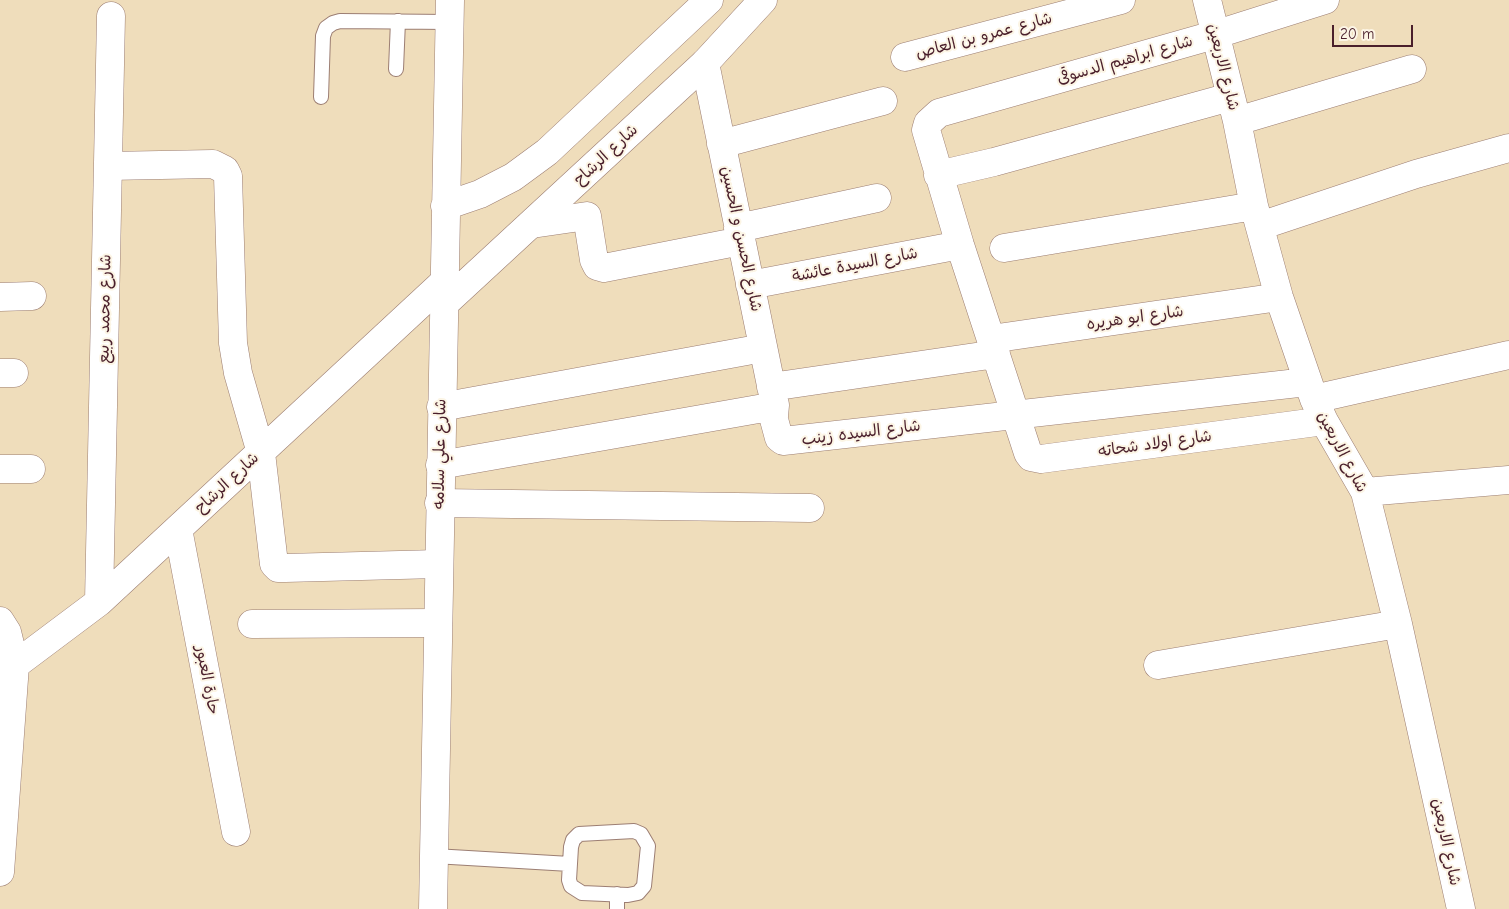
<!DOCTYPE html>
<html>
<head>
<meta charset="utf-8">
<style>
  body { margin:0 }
  #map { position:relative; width:1509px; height:909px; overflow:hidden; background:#efddbb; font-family:"Comic Neue",sans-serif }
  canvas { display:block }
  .scale { position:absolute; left:1332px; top:25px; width:81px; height:22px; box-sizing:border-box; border:2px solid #4a1f2b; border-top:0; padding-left:6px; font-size:15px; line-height:18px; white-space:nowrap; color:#4a1f2b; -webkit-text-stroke:4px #fcf5e5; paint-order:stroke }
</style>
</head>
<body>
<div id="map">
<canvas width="1509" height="909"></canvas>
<div class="scale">20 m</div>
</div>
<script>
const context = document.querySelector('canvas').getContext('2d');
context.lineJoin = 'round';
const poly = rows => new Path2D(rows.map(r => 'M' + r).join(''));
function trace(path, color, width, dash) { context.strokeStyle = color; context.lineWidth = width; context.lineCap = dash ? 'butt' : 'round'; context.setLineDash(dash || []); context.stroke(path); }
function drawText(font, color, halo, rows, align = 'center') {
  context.font = font + ' "Comic Neue","Playpen Sans Arabic",sans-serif'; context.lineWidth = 4; context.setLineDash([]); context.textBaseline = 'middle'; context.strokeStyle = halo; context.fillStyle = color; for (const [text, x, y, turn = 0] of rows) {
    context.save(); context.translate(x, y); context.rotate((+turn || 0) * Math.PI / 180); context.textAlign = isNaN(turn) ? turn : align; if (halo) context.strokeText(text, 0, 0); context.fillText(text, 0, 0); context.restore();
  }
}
const service = poly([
  [396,69,398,21],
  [321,97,323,36,326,28,333,23,340,21,449,22],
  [634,831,641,834,648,846,644,886,638,893,628,895,582,893,571,886,569,880,571,847,573,840,579,834,634,831],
  [434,856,570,864],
  [617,909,617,894]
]);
const minor = poly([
  [1207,0,1237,121,1254,206,1279,297,1314,399,1324,421,1365,492,1398,624,1461,909],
  [905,57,1121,0],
  [705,63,775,405,774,416],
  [1237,121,1412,69],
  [721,144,883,101],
  [108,166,213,164,225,170,228,176,233,343,238,373,261,453,274,564,278,568,285,568,438,564],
  [938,175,994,162,1230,97],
  [532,224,587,216,594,260,597,266,604,268,741,241],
  [1260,226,1416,174,1509,148],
  [738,228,877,198],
  [1004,248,1254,206],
  [750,285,960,245],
  [0,297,32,296],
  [991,339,1279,297],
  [0,373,14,373],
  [771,387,996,354],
  [1314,399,1509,355],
  [441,407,763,348],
  [1324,421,1041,459,1031,457,1028,453,960,245,926,130,928,123,939,113,1214,35,1325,0],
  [440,465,764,408,772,412,779,438,783,441,1307,382],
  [0,469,31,469],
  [1365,492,1509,480],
  [439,503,810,508],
  [178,529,236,832],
  [99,602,111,16],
  [0,621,7,632,15,665,0,872],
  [252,624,438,623],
  [1158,665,1398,624],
  [0,670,15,665,99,602,444,282]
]);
const tertiary = poly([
  [445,206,480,194,513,177,547,152,709,0],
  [443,305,705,63,763,0],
  [433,909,450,0]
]);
const streetNames = [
  ["شارع عمرو بن العاص",984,36,-15],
  ["شارع ابراهيم الدسوقى",1125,60,-16],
  ["شارع الاربعين",1223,67,76],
  ["شارع الرشاح",606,155,-43],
  ["شارع الحسن و الحسين",741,239,78],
  ["شارع السيدة عائشة",855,265,-11],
  ["شارع محمد ربيع",105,309,-89],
  ["شارع ابو هريره",1135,318,-8],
  ["شارع السيده زينب",861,433,-7],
  ["شارع اولاد شحاته",1155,444,-8],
  ["شارع الاربعين",1342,452,62],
  ["شارع علي سلامه",440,454,-89],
  ["شارع الرشاح",227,483,-43],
  ["حارة العبور",207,680,79],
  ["شارع الاربعين",1446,842,78]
];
trace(service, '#9c7e73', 16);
trace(minor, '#9c7e73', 29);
trace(tertiary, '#9c7e73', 29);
trace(service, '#fff', 14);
trace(minor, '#fff', 28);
trace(tertiary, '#fff', 28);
drawText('16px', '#4a1f2b', '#fcf5e5', streetNames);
</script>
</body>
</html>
